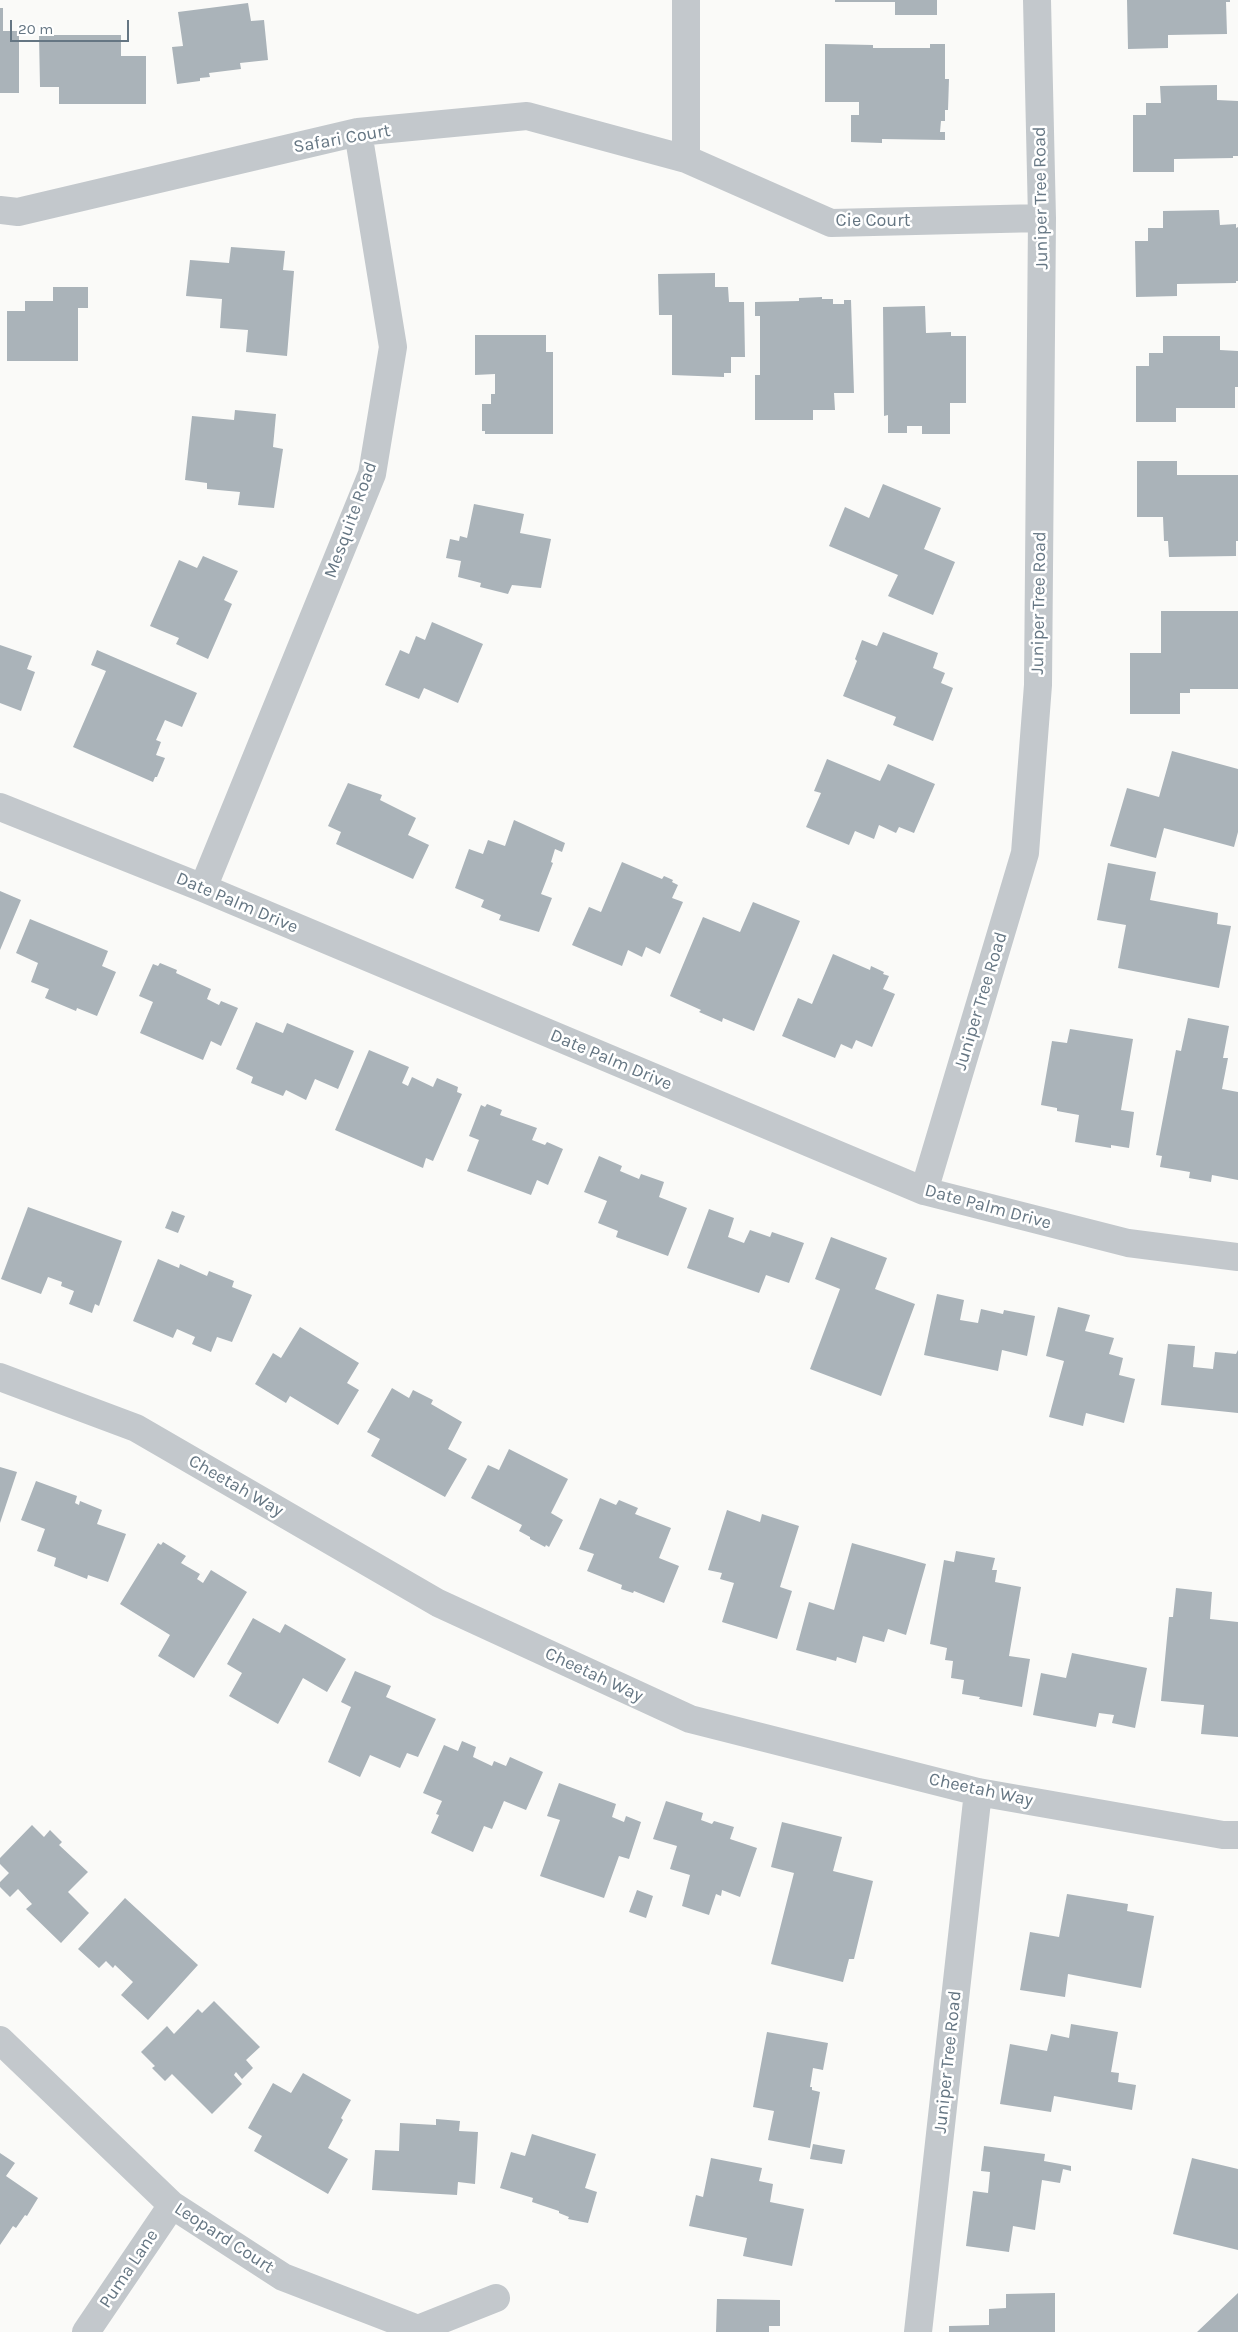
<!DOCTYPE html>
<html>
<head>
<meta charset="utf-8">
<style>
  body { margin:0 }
  #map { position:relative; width:1238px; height:2332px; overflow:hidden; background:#fafaf8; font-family:Karla,sans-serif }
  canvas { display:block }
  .scale { position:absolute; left:10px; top:20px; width:119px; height:22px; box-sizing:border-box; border:2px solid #657683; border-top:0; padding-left:6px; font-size:15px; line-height:18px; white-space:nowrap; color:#657683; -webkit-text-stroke:4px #fff; paint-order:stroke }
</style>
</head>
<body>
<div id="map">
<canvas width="1238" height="2332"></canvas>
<div class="scale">20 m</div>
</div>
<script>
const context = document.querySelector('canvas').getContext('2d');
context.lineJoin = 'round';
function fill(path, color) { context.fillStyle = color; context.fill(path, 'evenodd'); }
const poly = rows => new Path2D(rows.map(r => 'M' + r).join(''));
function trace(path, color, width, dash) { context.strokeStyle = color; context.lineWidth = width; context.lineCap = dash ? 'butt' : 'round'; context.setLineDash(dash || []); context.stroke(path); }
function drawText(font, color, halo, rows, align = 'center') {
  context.font = font + ' Karla,sans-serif'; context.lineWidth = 5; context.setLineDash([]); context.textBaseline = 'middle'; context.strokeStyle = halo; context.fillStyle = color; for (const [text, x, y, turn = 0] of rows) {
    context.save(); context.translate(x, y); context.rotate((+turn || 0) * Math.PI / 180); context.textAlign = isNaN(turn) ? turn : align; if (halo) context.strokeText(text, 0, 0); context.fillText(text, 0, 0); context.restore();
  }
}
const building = poly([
  [835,0,937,0,937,15,895,15,895,2,835,2],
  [1127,0,1230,0,1230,2,1226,2,1227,34,1168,35,1168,48,1128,49],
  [248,3,251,21,264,20,268,60,240,63,241,69,209,73,210,77,200,78,200,81,177,84,172,47,183,46,178,12],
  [0,8,3,8,3,31,19,31,19,93,0,93],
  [39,35,121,35,121,56,146,56,146,104,59,104,59,87,40,87],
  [825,44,873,45,873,48,930,48,930,44,945,44,945,79,949,79,948,110,945,110,945,121,941,121,940,132,945,132,945,140,882,139,882,143,851,142,851,115,859,115,859,102,825,102],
  [1217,85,1217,100,1238,101,1238,156,1233,156,1233,158,1174,159,1174,172,1133,172,1133,115,1146,115,1146,103,1161,103,1160,86],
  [1219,210,1220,225,1236,224,1236,228,1238,227,1238,281,1236,281,1236,283,1177,284,1177,296,1136,297,1135,241,1148,241,1148,228,1163,228,1163,211],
  [231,247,285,251,283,270,294,271,287,356,246,352,248,330,220,328,222,299,186,296,190,260,229,263],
  [715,273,715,287,728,287,729,302,744,302,745,357,731,357,731,373,724,373,724,377,672,375,672,315,659,315,658,274],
  [53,287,88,287,88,308,78,308,78,361,7,361,7,311,25,311,25,301,53,301],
  [822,297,822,299,833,299,833,304,844,304,844,300,851,300,854,393,834,393,835,410,813,410,813,420,755,420,755,375,760,375,760,316,755,316,755,302,799,301,799,298],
  [925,306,926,333,951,332,951,336,966,336,966,403,950,403,950,434,922,434,922,426,907,426,907,433,888,433,888,415,884,416,883,307],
  [475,335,546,335,546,352,553,352,553,434,485,434,485,431,482,431,482,404,491,404,491,394,495,394,495,374,475,375],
  [1163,336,1220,336,1220,350,1238,351,1238,387,1235,387,1235,408,1176,408,1176,422,1136,422,1136,366,1149,366,1149,353,1163,353],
  [235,410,276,414,273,447,283,449,274,508,238,505,240,492,207,489,207,483,185,480,192,416,234,420],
  [1137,461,1177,461,1177,475,1238,475,1238,541,1236,541,1236,556,1169,557,1168,541,1164,541,1163,517,1137,517],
  [883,484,941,508,924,549,955,562,933,615,888,596,898,575,829,546,845,507,869,518],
  [474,504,524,514,520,533,551,539,541,588,512,585,508,594,480,587,481,583,458,577,461,561,446,558,450,539,459,541,460,536,467,538],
  [203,556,238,571,224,600,232,604,208,659,176,644,179,638,150,626,179,560,197,568],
  [1161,611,1238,611,1238,689,1190,689,1190,693,1180,693,1180,714,1130,714,1130,653,1161,653],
  [432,622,483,644,458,703,424,688,419,699,385,685,400,650,409,654,416,636,425,640],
  [883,632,938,653,933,668,945,673,941,683,953,688,933,741,893,725,896,717,843,696,857,661,855,659,862,640,877,646],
  [0,645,32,656,27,669,35,672,21,711,0,703],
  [97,650,197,693,182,727,165,720,156,740,161,742,156,755,165,758,157,777,155,777,153,782,73,747,106,671,91,665],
  [1172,751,1238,769,1238,832,1234,847,1164,828,1156,858,1110,846,1127,788,1159,797],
  [827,759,880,781,888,764,935,784,914,833,899,827,896,833,879,825,874,839,855,831,849,845,806,827,821,793,814,791],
  [348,783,382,795,380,800,416,818,408,835,429,845,413,879,336,844,341,832,328,826],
  [514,820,565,843,562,852,555,849,551,862,553,863,541,894,552,898,539,932,499,920,501,915,481,907,484,900,455,888,469,849,483,854,488,840,505,846],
  [622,862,662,879,664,876,673,880,672,882,678,885,672,898,683,902,660,954,646,947,642,957,628,950,622,966,572,945,589,907,601,912],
  [1108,863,1156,872,1150,900,1218,913,1217,924,1231,926,1219,988,1118,968,1126,925,1097,920],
  [0,891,21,900,0,950],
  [753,902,800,921,754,1031,723,1018,722,1022,699,1012,701,1010,670,996,703,917,740,932],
  [30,919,108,951,102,966,116,972,97,1016,77,1008,76,1011,45,998,49,989,31,982,38,963,16,953],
  [833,954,870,970,871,966,884,972,883,974,889,976,883,989,895,994,872,1047,856,1040,852,1049,841,1044,835,1058,782,1036,798,998,812,1004],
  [160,963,177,970,176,973,211,989,207,999,219,1005,221,1001,238,1008,221,1046,211,1041,203,1060,140,1033,153,1002,139,996,153,964,158,966],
  [1188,1018,1229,1026,1223,1058,1228,1058,1222,1089,1238,1092,1238,1180,1212,1175,1211,1182,1189,1178,1190,1172,1160,1167,1162,1156,1156,1155,1176,1050,1181,1051],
  [256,1022,283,1033,287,1023,354,1051,338,1089,315,1079,306,1100,286,1090,283,1096,251,1083,253,1077,236,1069],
  [1070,1029,1133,1039,1121,1110,1134,1112,1129,1148,1111,1145,1111,1148,1075,1142,1079,1115,1057,1111,1057,1108,1041,1105,1052,1041,1067,1043],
  [369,1050,409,1067,402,1083,408,1086,412,1077,433,1087,437,1078,458,1087,457,1092,462,1094,433,1161,426,1158,423,1168,335,1130],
  [487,1104,502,1110,500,1115,537,1128,532,1140,545,1145,547,1142,563,1149,548,1185,537,1180,531,1195,467,1171,479,1140,469,1136,481,1105,485,1107],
  [599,1156,622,1166,620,1171,639,1179,641,1174,664,1182,659,1197,687,1208,668,1256,616,1237,618,1231,598,1223,607,1201,584,1192],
  [28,1207,122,1241,99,1306,95,1304,92,1313,69,1304,74,1291,61,1286,62,1282,48,1277,41,1294,1,1279],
  [709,1209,734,1218,728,1237,744,1243,750,1230,770,1237,772,1232,804,1243,789,1283,766,1275,759,1293,687,1268],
  [172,1211,185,1216,178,1233,165,1228],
  [831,1237,887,1258,875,1289,915,1304,881,1396,810,1369,840,1289,815,1279],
  [158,1259,179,1268,180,1264,207,1276,209,1271,234,1281,232,1287,252,1295,232,1342,217,1337,211,1352,192,1344,195,1337,177,1329,173,1338,133,1321],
  [937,1294,964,1300,960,1320,978,1323,981,1309,1003,1314,1004,1310,1035,1316,1027,1356,1002,1350,998,1371,924,1355],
  [1058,1307,1090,1315,1085,1331,1114,1338,1109,1354,1123,1358,1119,1375,1135,1379,1124,1423,1086,1413,1083,1426,1049,1417,1064,1361,1046,1356],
  [300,1327,359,1363,347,1383,359,1390,338,1425,290,1396,286,1403,255,1384,273,1353,281,1358],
  [1168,1344,1195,1346,1193,1367,1213,1369,1215,1352,1236,1354,1238,1350,1238,1413,1161,1405],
  [392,1388,409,1398,413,1390,433,1400,431,1404,462,1422,448,1449,467,1459,445,1497,371,1456,380,1439,367,1432],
  [509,1449,568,1479,551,1513,563,1520,549,1547,546,1545,545,1547,530,1539,530,1537,519,1531,522,1525,471,1498,488,1465,499,1470],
  [0,1467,17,1472,0,1523],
  [36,1481,77,1496,75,1503,79,1505,80,1501,102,1510,97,1524,126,1534,108,1582,88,1575,87,1579,54,1566,56,1558,37,1551,45,1529,21,1520],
  [600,1498,616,1505,619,1500,638,1508,635,1514,671,1528,659,1558,679,1566,664,1603,634,1591,633,1593,621,1589,622,1585,587,1571,594,1554,579,1549],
  [727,1510,760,1522,762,1514,799,1526,780,1587,792,1591,777,1639,722,1622,734,1583,720,1579,722,1573,708,1570],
  [163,1542,186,1556,181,1563,200,1574,197,1579,203,1583,211,1570,247,1592,194,1678,158,1656,170,1635,120,1604,158,1543,161,1545],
  [852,1543,926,1564,906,1635,888,1629,884,1642,863,1636,856,1663,837,1657,836,1661,796,1650,809,1602,834,1610],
  [956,1551,995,1558,992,1570,997,1570,995,1582,1021,1587,1009,1656,1030,1659,1022,1707,979,1699,980,1697,962,1694,964,1680,951,1678,953,1661,945,1660,947,1648,930,1644,944,1560,954,1562],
  [1176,1588,1212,1592,1210,1619,1238,1622,1238,1737,1201,1734,1204,1705,1161,1701,1169,1617,1173,1617],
  [253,1618,280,1633,285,1624,346,1659,327,1692,303,1678,278,1724,229,1696,242,1673,227,1664],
  [1072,1653,1147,1668,1135,1728,1112,1723,1114,1715,1099,1713,1096,1727,1033,1715,1041,1673,1066,1678],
  [355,1671,391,1686,386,1697,436,1719,418,1757,407,1753,400,1768,370,1755,360,1777,328,1762,351,1707,341,1702],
  [462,1741,476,1747,473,1757,492,1766,494,1761,506,1766,510,1757,543,1772,526,1810,504,1801,492,1829,484,1826,473,1852,431,1833,439,1815,436,1814,442,1801,423,1793,444,1745,458,1751],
  [559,1783,616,1804,612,1817,624,1822,626,1816,641,1822,629,1859,619,1856,604,1898,540,1876,560,1820,547,1816],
  [666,1801,703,1813,701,1820,712,1824,714,1821,734,1827,730,1839,757,1848,740,1897,722,1890,721,1896,716,1894,709,1915,682,1906,690,1875,670,1869,677,1846,653,1839],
  [782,1822,842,1837,833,1871,873,1881,854,1959,849,1959,843,1982,771,1964,794,1873,771,1867],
  [32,1825,44,1837,50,1830,62,1842,59,1845,88,1872,68,1892,89,1913,61,1943,26,1909,32,1904,18,1889,10,1897,0,1887,0,1882,9,1873,0,1864,0,1858],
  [637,1890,653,1896,646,1918,629,1912],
  [1067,1894,1128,1904,1127,1911,1154,1916,1141,1988,1068,1974,1065,1997,1020,1990,1030,1932,1059,1937],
  [125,1898,198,1965,148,2020,121,1995,133,1982,115,1965,113,1968,106,1961,99,1968,78,1949],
  [214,2001,260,2047,246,2060,253,2068,242,2079,236,2072,234,2075,242,2084,212,2114,172,2074,165,2081,152,2068,155,2066,141,2052,167,2026,174,2034,198,2009,202,2013],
  [1071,2024,1118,2032,1111,2072,1119,2073,1118,2082,1136,2085,1132,2110,1054,2096,1051,2112,1000,2104,1010,2044,1047,2051,1051,2034,1069,2038],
  [767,2032,828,2043,823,2070,813,2068,810,2087,812,2087,812,2090,820,2092,810,2148,768,2140,774,2111,753,2107],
  [303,2073,351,2100,341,2118,343,2120,328,2148,348,2159,328,2194,254,2151,262,2136,248,2128,273,2083,291,2093],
  [436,2119,460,2121,459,2131,478,2132,475,2184,458,2182,457,2195,372,2190,375,2150,399,2151,400,2123,436,2125],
  [532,2134,596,2154,585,2188,597,2192,588,2223,568,2219,569,2217,559,2213,559,2211,532,2202,533,2198,500,2188,511,2152,525,2156],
  [813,2144,845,2150,842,2164,810,2159],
  [984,2146,1045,2154,1044,2161,1071,2166,1071,2171,1063,2169,1060,2183,1042,2180,1035,2230,1013,2226,1009,2252,966,2246,973,2191,988,2193,990,2172,981,2171],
  [0,2153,15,2163,6,2176,38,2198,27,2216,25,2215,16,2228,13,2226,0,2245],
  [711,2158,762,2168,759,2181,773,2184,770,2202,804,2209,792,2266,743,2256,747,2238,689,2226,696,2195,703,2197],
  [1192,2158,1238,2169,1238,2250,1173,2234],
  [1055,2293,1055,2332,949,2332,949,2326,989,2325,989,2309,1006,2308,1006,2294],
  [1238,2293,1238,2332,1197,2332],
  [717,2299,780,2300,780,2326,769,2326,769,2332,716,2332]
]);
const minor = poly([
  [686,159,686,0],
  [0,210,18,212,358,132,527,116,686,159,831,223,1042,218],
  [0,807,203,888,924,1191,1128,1243,1238,1257],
  [203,888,372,474,393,347,358,132],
  [924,1191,1025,853,1038,685,1042,218,1037,0],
  [0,1377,136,1428,438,1603,690,1719,978,1792,1223,1835,1238,1835],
  [0,2040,172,2205,283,2277,418,2329,496,2298],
  [86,2332,172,2205],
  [918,2332,978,1792]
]);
const streetNames = [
  ["Safari Court",342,139,-10],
  ["Juniper Tree Road",1041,198,-91],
  ["Cie Court",873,221],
  ["Mesquite Road",351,520,-70],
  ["Juniper Tree Road",1039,603,-89],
  ["Date Palm Drive",237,903,23],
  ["Juniper Tree Road",981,1001,-73],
  ["Date Palm Drive",611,1060,23],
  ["Date Palm Drive",988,1207,15],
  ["Cheetah Way",236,1486,30],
  ["Cheetah Way",594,1675,25],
  ["Cheetah Way",981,1790,12],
  ["Juniper Tree Road",948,2062,-84],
  ["Leopard Court",224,2238,33],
  ["Puma Lane",129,2269,-56]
];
fill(building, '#aab3b9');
trace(minor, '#c3c8cc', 28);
drawText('18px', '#657683', '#fff', streetNames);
</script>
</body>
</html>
